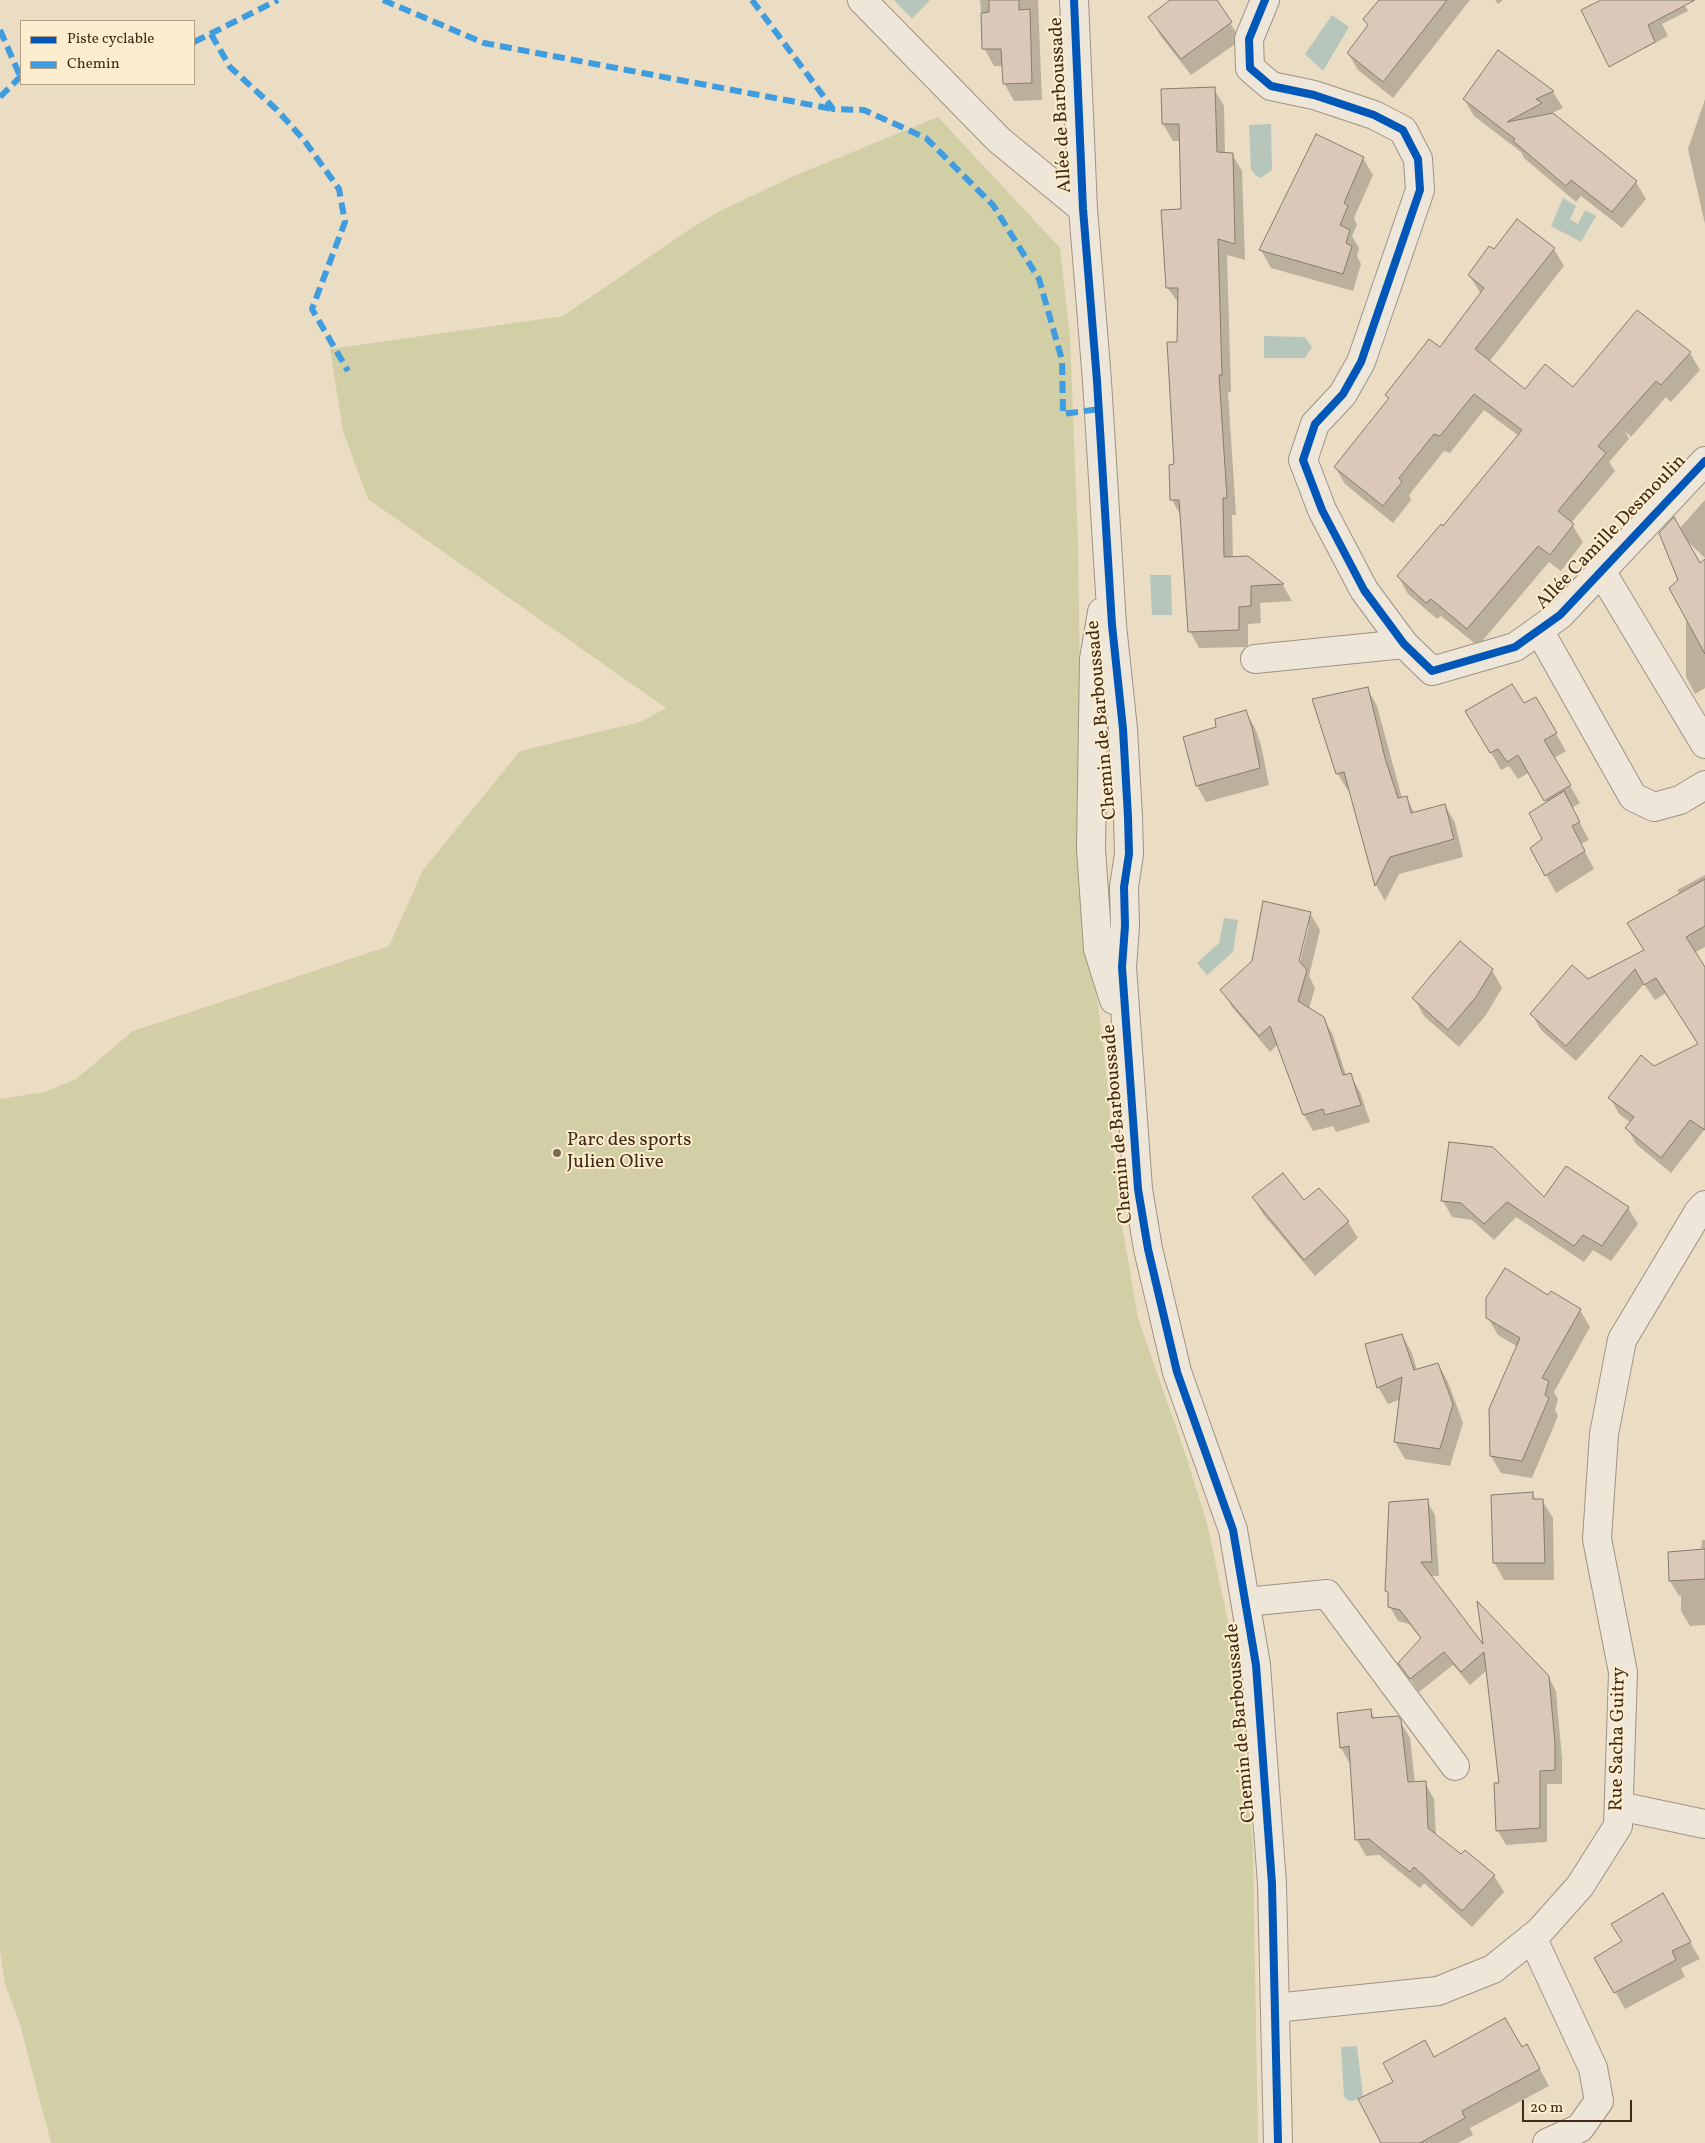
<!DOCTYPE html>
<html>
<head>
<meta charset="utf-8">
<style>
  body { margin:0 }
  #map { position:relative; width:1705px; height:2143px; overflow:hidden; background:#eaddc4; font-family:Vollkorn,serif }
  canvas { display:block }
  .legend { position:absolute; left:20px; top:20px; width:175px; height:65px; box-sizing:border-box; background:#fcedce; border:1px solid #b29f85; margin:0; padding:6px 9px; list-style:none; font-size:15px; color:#422a17 }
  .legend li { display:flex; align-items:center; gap:10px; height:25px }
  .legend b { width:25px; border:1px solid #b29f85 }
  .scale { position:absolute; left:1522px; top:2100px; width:110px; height:22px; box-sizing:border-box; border:2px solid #422a17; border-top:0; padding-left:6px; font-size:15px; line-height:18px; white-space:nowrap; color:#422a17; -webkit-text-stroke:4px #fcedce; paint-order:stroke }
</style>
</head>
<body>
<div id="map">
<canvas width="1705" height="2143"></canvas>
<ul class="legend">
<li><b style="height:6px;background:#0057b8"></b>Piste cyclable</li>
<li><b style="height:6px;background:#3f9cdf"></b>Chemin</li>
</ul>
<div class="scale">20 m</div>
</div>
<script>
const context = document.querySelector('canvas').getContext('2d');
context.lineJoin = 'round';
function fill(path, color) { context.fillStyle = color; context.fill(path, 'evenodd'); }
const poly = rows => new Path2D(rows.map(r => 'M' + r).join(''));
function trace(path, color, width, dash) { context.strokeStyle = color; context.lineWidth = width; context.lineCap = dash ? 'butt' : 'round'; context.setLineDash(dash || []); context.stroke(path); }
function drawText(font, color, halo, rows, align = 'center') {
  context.font = font + ' Vollkorn,serif'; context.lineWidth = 4; context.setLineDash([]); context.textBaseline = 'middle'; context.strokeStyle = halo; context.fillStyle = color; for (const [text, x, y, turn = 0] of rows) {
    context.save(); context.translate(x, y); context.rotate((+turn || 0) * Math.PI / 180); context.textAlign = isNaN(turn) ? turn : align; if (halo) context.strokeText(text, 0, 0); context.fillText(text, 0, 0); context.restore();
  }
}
const green = poly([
  [938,117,1060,248,1070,337,1078,541,1083,894,1104,1051,1119,1207,1138,1318,1186,1456,1207,1523,1235,1654,1253,1847,1258,2143,51,2143,19,2021,5,1984,0,1951,0,1099,45,1092,76,1079,133,1031,389,946,423,870,520,751,640,722,666,708,368,499,343,431,330,349,563,316,693,227,722,210,794,176]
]);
const water = poly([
  [894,0,930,0,912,19],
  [1332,15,1349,27,1323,71,1305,54],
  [1271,124,1272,170,1261,178,1255,175,1253,171,1251,171,1249,125],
  [1563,198,1576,206,1570,219,1578,224,1585,210,1596,216,1581,242,1551,226],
  [1264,336,1305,337,1312,347,1305,358,1264,358],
  [1150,575,1171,575,1172,615,1152,615],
  [1224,918,1238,920,1233,952,1207,975,1197,963,1219,943],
  [1357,2046,1363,2097,1353,2101,1347,2100,1344,2096,1341,2047]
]);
const shadow = poly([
  [980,0,1038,0,1042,100,1014,101,1004,83,1003,66,994,66,984,48],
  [1170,0,1215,0,1241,40,1191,75,1160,35,1150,17,1171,1],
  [1381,0,1470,0,1393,98,1358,70,1348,53,1369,26],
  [1495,0,1503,0,1498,4],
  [1614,0,1682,0,1688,11,1662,24,1668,36,1644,49],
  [1498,51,1553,92,1563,108,1550,114,1636,182,1646,199,1622,228,1581,196,1576,202,1524,158,1521,152,1474,116,1464,99],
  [1214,89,1224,106,1225,154,1232,154,1242,171,1245,260,1227,255,1231,392,1228,392,1236,515,1232,515,1233,558,1248,558,1283,585,1292,601,1260,603,1261,623,1248,624,1248,647,1199,648,1190,631,1181,516,1172,500,1175,465,1179,304,1167,287,1182,210,1181,141,1173,141,1163,124],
  [1705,99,1705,224,1688,149],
  [1363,158,1373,175,1354,218,1357,225,1352,236,1359,248,1357,256,1361,264,1353,291,1271,268,1261,250],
  [1554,249,1564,266,1489,362,1526,391,1573,388,1690,353,1700,370,1671,402,1666,397,1631,437,1625,431,1629,439,1609,462,1615,471,1571,523,1583,542,1561,571,1549,562,1478,646,1441,616,1437,619,1408,594,1398,576,1443,528,1519,436,1484,410,1450,453,1444,451,1409,495,1411,500,1393,523,1345,484,1335,467,1389,400,1387,395,1440,349,1481,294,1469,275,1494,251],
  [1705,500,1705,558,1687,541,1705,573,1705,688,1695,694,1686,677,1686,617,1680,581,1680,528],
  [1367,688,1377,706,1402,798,1406,797,1415,814,1445,805,1455,823,1463,857,1399,874,1385,901,1376,885,1350,790,1348,791,1338,774],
  [1535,698,1566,751,1554,758,1580,803,1572,808,1589,840,1581,844,1594,869,1556,893,1532,849,1544,839,1547,803,1530,772,1518,779,1509,766,1501,770,1467,711,1523,705],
  [1245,711,1255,728,1261,745,1269,785,1206,802,1197,786,1218,728],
  [1705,875,1705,947,1694,953,1705,970,1705,1129,1671,1173,1636,1144,1627,1128,1631,1123,1619,1114,1610,1098,1654,1068,1699,1044,1666,993,1655,1000,1644,984,1576,1061,1541,1030,1532,1014,1587,981,1645,951,1680,895,1677,890],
  [1310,913,1320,930,1309,976,1315,988,1309,1009,1323,1018,1333,1035,1346,1075,1350,1075,1360,1092,1370,1122,1336,1132,1333,1126,1313,1131,1304,1115,1278,1044,1270,1052,1232,1007,1222,990],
  [1306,925,1309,925,1299,967,1296,966],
  [1492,970,1502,988,1486,1015,1459,1047,1424,1016,1414,998],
  [1253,1197,1304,1201,1348,1222,1358,1238,1315,1276,1263,1214],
  [1544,1198,1628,1208,1638,1224,1611,1261,1593,1250,1584,1262,1516,1217,1494,1240,1472,1220,1452,1217,1443,1201],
  [1548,1297,1580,1310,1590,1327,1554,1392,1558,1399,1555,1410,1558,1416,1532,1478,1501,1473,1491,1456,1518,1347,1498,1335,1488,1318],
  [1402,1335,1412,1353,1417,1370,1438,1364,1448,1382,1463,1423,1450,1466,1405,1459,1395,1442,1401,1399,1388,1404,1378,1387],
  [1532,1494,1536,1500,1542,1500,1553,1518,1554,1580,1504,1580,1494,1562],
  [1427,1501,1435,1515,1439,1576,1430,1576,1485,1648,1548,1676,1556,1691,1562,1759,1562,1784,1547,1784,1547,1842,1506,1845,1498,1831,1501,1784,1487,1670,1470,1685,1453,1665,1419,1692,1399,1663,1421,1639,1409,1624,1398,1621,1390,1607,1390,1597,1386,1591],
  [1702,1540,1705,1540,1705,1625,1690,1626,1681,1611,1681,1595,1679,1596,1670,1581,1701,1551],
  [1370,1710,1375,1719,1400,1721,1410,1738,1415,1783,1425,1783,1434,1799,1436,1836,1461,1856,1494,1876,1504,1892,1472,1927,1424,1883,1420,1888,1379,1855,1366,1856,1357,1840,1352,1764,1350,1764,1341,1748,1338,1714],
  [1662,1894,1700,1959,1681,1968,1685,1977,1625,2009,1596,1958,1623,1942],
  [1521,2049,1536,2062,1549,2086,1470,2128,1473,2135,1458,2143,1382,2143,1394,2082,1434,2058]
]);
const building = poly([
  [989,0,1019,0,1019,10,1030,9,1032,83,1003,84,1001,49,982,49,981,13,989,12,989,0],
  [1170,0,1217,0,1232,22,1181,59,1148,17,1170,0],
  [1379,0,1447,0,1383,82,1347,53,1368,25,1363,19,1379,0],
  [1601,0,1695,0,1648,25,1655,42,1609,67,1581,10,1601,0],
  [1498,50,1554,91,1536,99,1542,103,1507,122,1553,113,1637,181,1612,212,1571,180,1566,186,1513,141,1515,139,1463,99,1498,50],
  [1215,87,1217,152,1233,153,1235,244,1218,239,1222,375,1219,375,1227,498,1223,498,1224,557,1248,556,1284,584,1251,586,1251,606,1239,607,1239,630,1188,632,1179,500,1170,500,1169,465,1174,464,1167,342,1177,342,1178,288,1166,288,1161,210,1181,209,1179,124,1162,124,1161,89,1215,87],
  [1316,134,1364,157,1344,203,1348,206,1340,225,1350,230,1346,243,1352,246,1343,274,1259,250,1316,134],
  [1517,219,1555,248,1475,349,1525,389,1545,364,1573,387,1637,310,1691,352,1661,385,1656,381,1598,446,1606,453,1558,511,1574,524,1550,555,1538,546,1467,629,1431,599,1426,603,1397,576,1441,524,1443,526,1522,430,1474,394,1440,436,1434,434,1399,478,1402,482,1383,506,1334,467,1389,398,1385,395,1429,339,1440,347,1484,288,1468,275,1489,246,1494,249,1517,219],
  [1674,517,1700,563,1705,559,1705,654,1669,588,1678,580,1659,533,1674,517],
  [1512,684,1524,703,1536,697,1557,733,1544,740,1571,785,1544,801,1518,755,1507,762,1498,749,1490,753,1465,711,1512,684],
  [1368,687,1385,758,1398,798,1407,796,1411,813,1445,804,1454,839,1390,857,1375,886,1344,772,1336,774,1312,699,1368,687],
  [1246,710,1252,727,1260,768,1196,786,1183,737,1216,727,1215,719,1246,710],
  [1564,791,1580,822,1572,826,1585,851,1545,876,1530,848,1542,839,1529,813,1564,791],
  [1705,879,1705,926,1686,937,1705,967,1705,1130,1690,1120,1661,1158,1625,1128,1634,1117,1608,1098,1641,1055,1654,1066,1698,1044,1656,978,1644,985,1635,969,1566,1046,1530,1014,1572,965,1588,979,1644,950,1627,923,1705,879],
  [1263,901,1311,912,1299,961,1307,970,1298,1001,1324,1017,1343,1075,1351,1073,1361,1105,1325,1115,1323,1109,1303,1115,1270,1026,1259,1036,1220,990,1252,961,1263,901],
  [1460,941,1493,969,1476,997,1448,1030,1412,998,1460,941],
  [1449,1142,1493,1147,1544,1197,1566,1166,1629,1207,1602,1246,1583,1235,1574,1246,1507,1202,1484,1224,1461,1203,1441,1201,1449,1142],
  [1283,1173,1304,1200,1319,1188,1349,1221,1304,1260,1252,1197,1283,1173],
  [1505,1268,1548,1295,1551,1291,1581,1309,1542,1378,1549,1381,1545,1395,1549,1398,1522,1461,1490,1456,1489,1409,1520,1338,1486,1318,1486,1298,1505,1268],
  [1402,1334,1414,1370,1438,1363,1453,1404,1440,1449,1394,1442,1402,1377,1377,1388,1365,1344,1402,1334],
  [1533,1492,1533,1499,1543,1499,1545,1563,1493,1563,1491,1495,1533,1492],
  [1428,1499,1432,1562,1421,1562,1483,1644,1477,1601,1549,1676,1555,1744,1555,1770,1540,1771,1540,1828,1496,1831,1494,1783,1499,1783,1484,1652,1461,1672,1444,1652,1410,1679,1398,1663,1421,1638,1400,1610,1388,1607,1388,1592,1385,1591,1389,1502,1428,1499],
  [1705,1549,1705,1579,1669,1581,1668,1552,1705,1549],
  [1371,1709,1372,1718,1398,1716,1401,1720,1408,1782,1426,1781,1428,1828,1461,1854,1465,1850,1495,1875,1462,1911,1414,1867,1410,1872,1369,1839,1355,1840,1349,1746,1340,1748,1337,1713,1371,1709],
  [1663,1893,1691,1942,1672,1951,1676,1960,1614,1993,1594,1958,1622,1941,1611,1924,1663,1893],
  [1505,2018,1522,2047,1527,2044,1540,2069,1462,2111,1465,2118,1420,2143,1381,2143,1358,2099,1393,2082,1383,2063,1425,2040,1434,2057,1505,2018]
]);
const minor = poly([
  [862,0,999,140,1083,209],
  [1074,0,1083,209,1097,381,1112,625,1123,729,1128,817,1129,854,1124,887,1125,926,1122,967,1138,1189,1148,1249,1177,1372,1233,1530,1256,1665,1272,1884,1278,2143],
  [1265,0,1249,39,1250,68,1271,86,1314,95,1374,115,1403,130,1418,159,1420,190,1361,362,1343,394,1315,424,1303,460,1322,510,1364,590,1404,644,1432,671,1515,647,1560,615,1705,461],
  [1601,571,1705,744],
  [1102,612,1094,659,1091,849,1098,949,1114,1000],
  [1539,630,1633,797,1654,807,1680,800,1705,785],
  [1255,659,1404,644],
  [1246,1602,1327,1594,1455,1766],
  [1619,1806,1705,1824],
  [1532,1937,1593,2068,1599,2101,1580,2128,1547,2143],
  [1275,2008,1438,1991,1493,1969,1539,1932,1580,1886,1618,1826,1623,1672,1597,1539,1604,1434,1622,1340,1699,1211,1705,1205]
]);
const quiet = poly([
  [383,0,484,43,833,109],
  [752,0,833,109,864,110,926,138,993,205,1039,279,1062,360,1063,414,1099,409],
  [0,30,20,76],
  [211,34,230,67,277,110,304,140,339,189,345,222,312,309,348,371],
  [194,42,278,0],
  [0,97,21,76]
]);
const cycleway = poly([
  [1074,0,1083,209,1097,381,1112,625,1123,729,1128,817,1129,854,1124,887,1125,926,1122,967,1138,1189,1148,1249,1177,1372,1233,1530,1256,1665,1272,1884,1278,2143],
  [1265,0,1249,39,1250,68,1271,86,1314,95,1374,115,1403,130,1418,159,1420,190,1361,362,1343,394,1315,424,1303,460,1322,510,1364,590,1404,644,1432,671,1515,647,1560,615,1705,461]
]);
const markers = [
  [557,1153,5,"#7d6954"]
];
const streetNames = [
  ["Allée de Barboussade",1062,105,-93],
  ["Allée Camille Desmoulin",1612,533,-46],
  ["Chemin de Barboussade",1103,720,-95],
  ["Chemin de Barboussade",1119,1124,-95],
  ["Chemin de Barboussade",1242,1723,-95],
  ["Rue Sacha Guitry",1619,1739,-89]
];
const poiNames = [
  ["Parc des sports",567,1142],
  ["Julien Olive",567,1164]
];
fill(green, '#d2cfa6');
fill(water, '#b7c6ba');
fill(shadow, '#0003');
fill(building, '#dac8b8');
trace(building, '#867c6d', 1);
trace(minor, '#9e9383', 30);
trace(minor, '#ede6d9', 28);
trace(quiet, '#3f9cdf', 6, [12, 6]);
trace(cycleway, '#0057b8', 8);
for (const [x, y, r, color] of markers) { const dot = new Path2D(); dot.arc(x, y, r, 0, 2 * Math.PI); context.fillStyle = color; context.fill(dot); trace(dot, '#fcedce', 2); }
drawText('19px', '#422a17', '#fcedce', streetNames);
drawText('19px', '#422a17', '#fcedce', poiNames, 'left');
</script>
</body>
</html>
